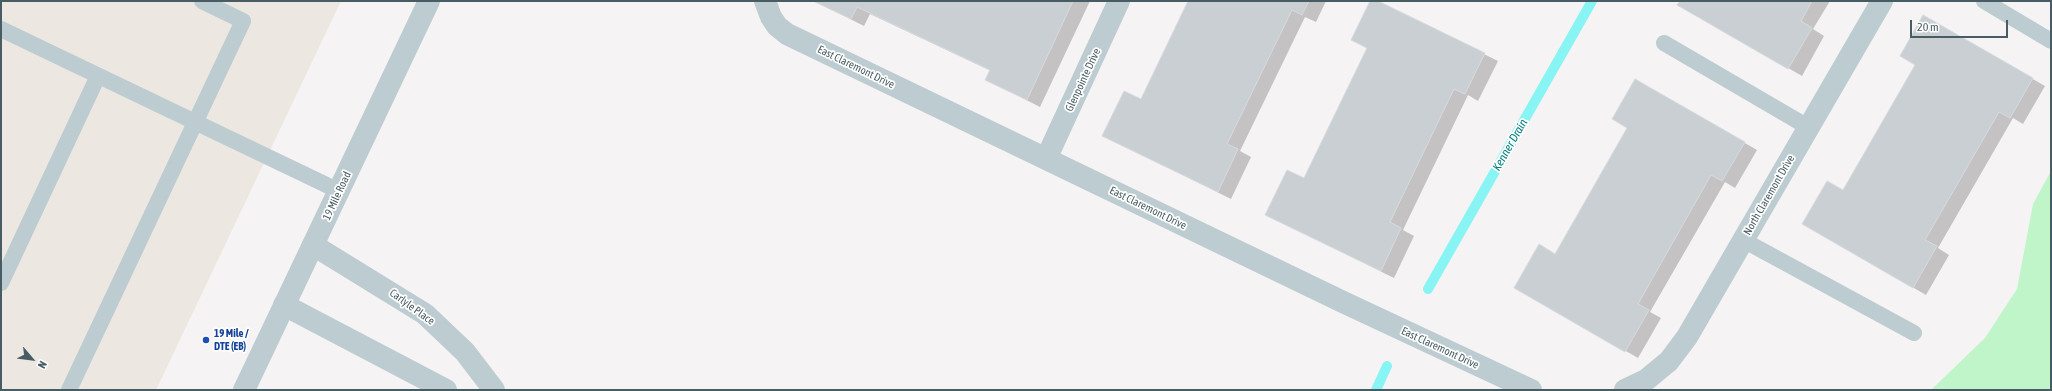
<!DOCTYPE html>
<html>
<head>
<meta charset="utf-8">
<style>
  body { margin:0 }
  #map { position:relative; width:2052px; height:391px; overflow:hidden; background:#f5f3f3; font-family:"Asap Condensed",sans-serif }
  canvas { display:block }
  .frame { position:absolute; inset:0; border:2px solid #485c63; pointer-events:none }
  .north { position:absolute; left:12px; top:339px; width:40px; height:40px; -webkit-text-stroke:3px #fff; paint-order:stroke; rotate:118deg; font-size:11px; font-weight:700; line-height:16px; text-align:center; color:#485c63 }
  .north::after { content:''; display:block; margin:auto; width:14px; height:18px; background:#485c63; clip-path:polygon(50% 0,100% 100%,50% 72%,0 100%) }
  .scale { position:absolute; left:1910px; top:20px; width:98px; height:18px; box-sizing:border-box; border:2px solid #485c63; border-top:0; padding-left:5px; font-size:12px; line-height:14px; white-space:nowrap; color:#485c63; -webkit-text-stroke:3px #fff; paint-order:stroke }
</style>
</head>
<body>
<div id="map">
<canvas width="2052" height="391"></canvas>
<div class="frame"></div>
<div class="north">N</div>
<div class="scale">20 m</div>
</div>
<script>
const context = document.querySelector('canvas').getContext('2d');
context.lineJoin = 'round';
function fill(path, color) { context.fillStyle = color; context.fill(path, 'evenodd'); }
const poly = rows => new Path2D(rows.map(r => 'M' + r).join(''));
function trace(path, color, width, dash) { context.strokeStyle = color; context.lineWidth = width; context.lineCap = dash ? 'butt' : 'round'; context.setLineDash(dash || []); context.stroke(path); }
function drawText(font, color, halo, rows, align = 'center') {
  context.font = font + ' "Asap Condensed",sans-serif'; context.lineWidth = 3.5; context.setLineDash([]); context.textBaseline = 'middle'; context.strokeStyle = halo; context.fillStyle = color; for (const [text, x, y, turn = 0] of rows) {
    context.save(); context.translate(x, y); context.rotate((+turn || 0) * Math.PI / 180); context.textAlign = isNaN(turn) ? turn : align; if (halo) context.strokeText(text, 0, 0); context.fillText(text, 0, 0); context.restore();
  }
}
const commercial = poly([
  [1,1,341,1,156,390,1,390]
]);
const green = poly([
  [2051,171,2051,390,1931,390,1985,338,2017,289,2033,204]
]);
const shadow = poly([
  [814,1,1090,1,1040,107,987,80,991,71,870,14,864,26],
  [1190,1,1326,1,1316,22,1305,17,1240,151,1251,157,1231,199,1104,136,1141,101],
  [1371,1,1376,1,1498,61,1478,101,1468,95,1403,230,1414,236,1394,278,1266,215,1304,180,1368,48],
  [1681,1,1830,1,1813,29,1824,36,1802,76,1679,5],
  [1923,16,2045,86,2023,124,2013,118,1938,248,1949,255,1926,295,1803,224,1843,191,1916,64],
  [1636,80,1757,150,1735,188,1725,182,1650,312,1661,318,1638,358,1516,287,1555,255,1629,128]
]);
const stream = poly([
  [1428,289,1592,1],
  [1376,390,1387,366]
]);
const building = poly([
  [813,1,1073,1,1027,100,985,80,990,70,857,7,851,19,813,1],
  [1188,1,1309,1,1302,15,1292,10,1227,144,1238,149,1218,192,1102,136,1124,91,1141,99,1188,1],
  [1370,1,1378,1,1485,53,1465,94,1454,89,1390,222,1401,228,1381,271,1265,215,1287,170,1304,178,1367,48,1351,40,1370,1],
  [1680,1,1812,1,1801,21,1812,28,1788,69,1677,5,1680,1],
  [1923,15,2033,78,2010,118,1999,112,1925,240,1937,246,1913,288,1802,224,1827,181,1843,190,1915,65,1900,56,1923,15],
  [1635,79,1745,142,1722,181,1711,175,1638,304,1649,310,1625,352,1514,288,1539,244,1555,254,1627,128,1612,119,1635,79]
]);
const service = poly([
  [1984,1,2051,41],
  [1,29,339,191],
  [1664,43,1808,127],
  [1743,240,1914,333],
  [1,283,98,76],
  [69,390,243,21,202,1]
]);
const minor = poly([
  [765,1,771,17,777,26,787,34,1343,302,1531,390],
  [1046,159,1119,1],
  [313,245,425,314,465,352,494,390],
  [284,305,446,390],
  [1625,390,1646,380,1669,361,1687,337,1882,1]
]);
const tertiary = poly([
  [244,390,429,1]
]);
const markers = [
  [206,340,4,"#1a4fb4"]
];
const streetNames = [
  ["East Claremont Drive",856,67,26],
  ["Glenpointe Drive",1083,80,-65],
  ["North Claremont Drive",1769,195,-60],
  ["19 Mile Road",337,196,-65],
  ["East Claremont Drive",1148,208,26],
  ["Carlyle Place",412,307,36],
  ["East Claremont Drive",1440,348,25]
];
const transitNames = [
  ["19 Mile /",214,334],
  ["DTE (EB)",214,347]
];
const waterNames = [
  ["Kenner Drain",1510,145,-60]
];
fill(commercial, '#ece7e0');
fill(green, '#bff5c8');
fill(shadow, '#0003');
trace(stream, '#88f5f4', 10);
fill(building, '#c9cfd3');
trace(building, '#d6dade', 1);
trace(service, '#bdccd0', 16);
trace(minor, '#bdccd0', 22);
trace(tertiary, '#bdccd0', 22);
for (const [x, y, r, color] of markers) { const dot = new Path2D(); dot.arc(x, y, r, 0, 2 * Math.PI); context.fillStyle = color; context.fill(dot); trace(dot, '#fff', 1.5); }
drawText('11px', '#485c63', '#fff', streetNames);
drawText('bold 11px', '#164399', '#fff', transitNames, 'left');
drawText('italic 12px', '#068180', '#fff', waterNames);
</script>
</body>
</html>
